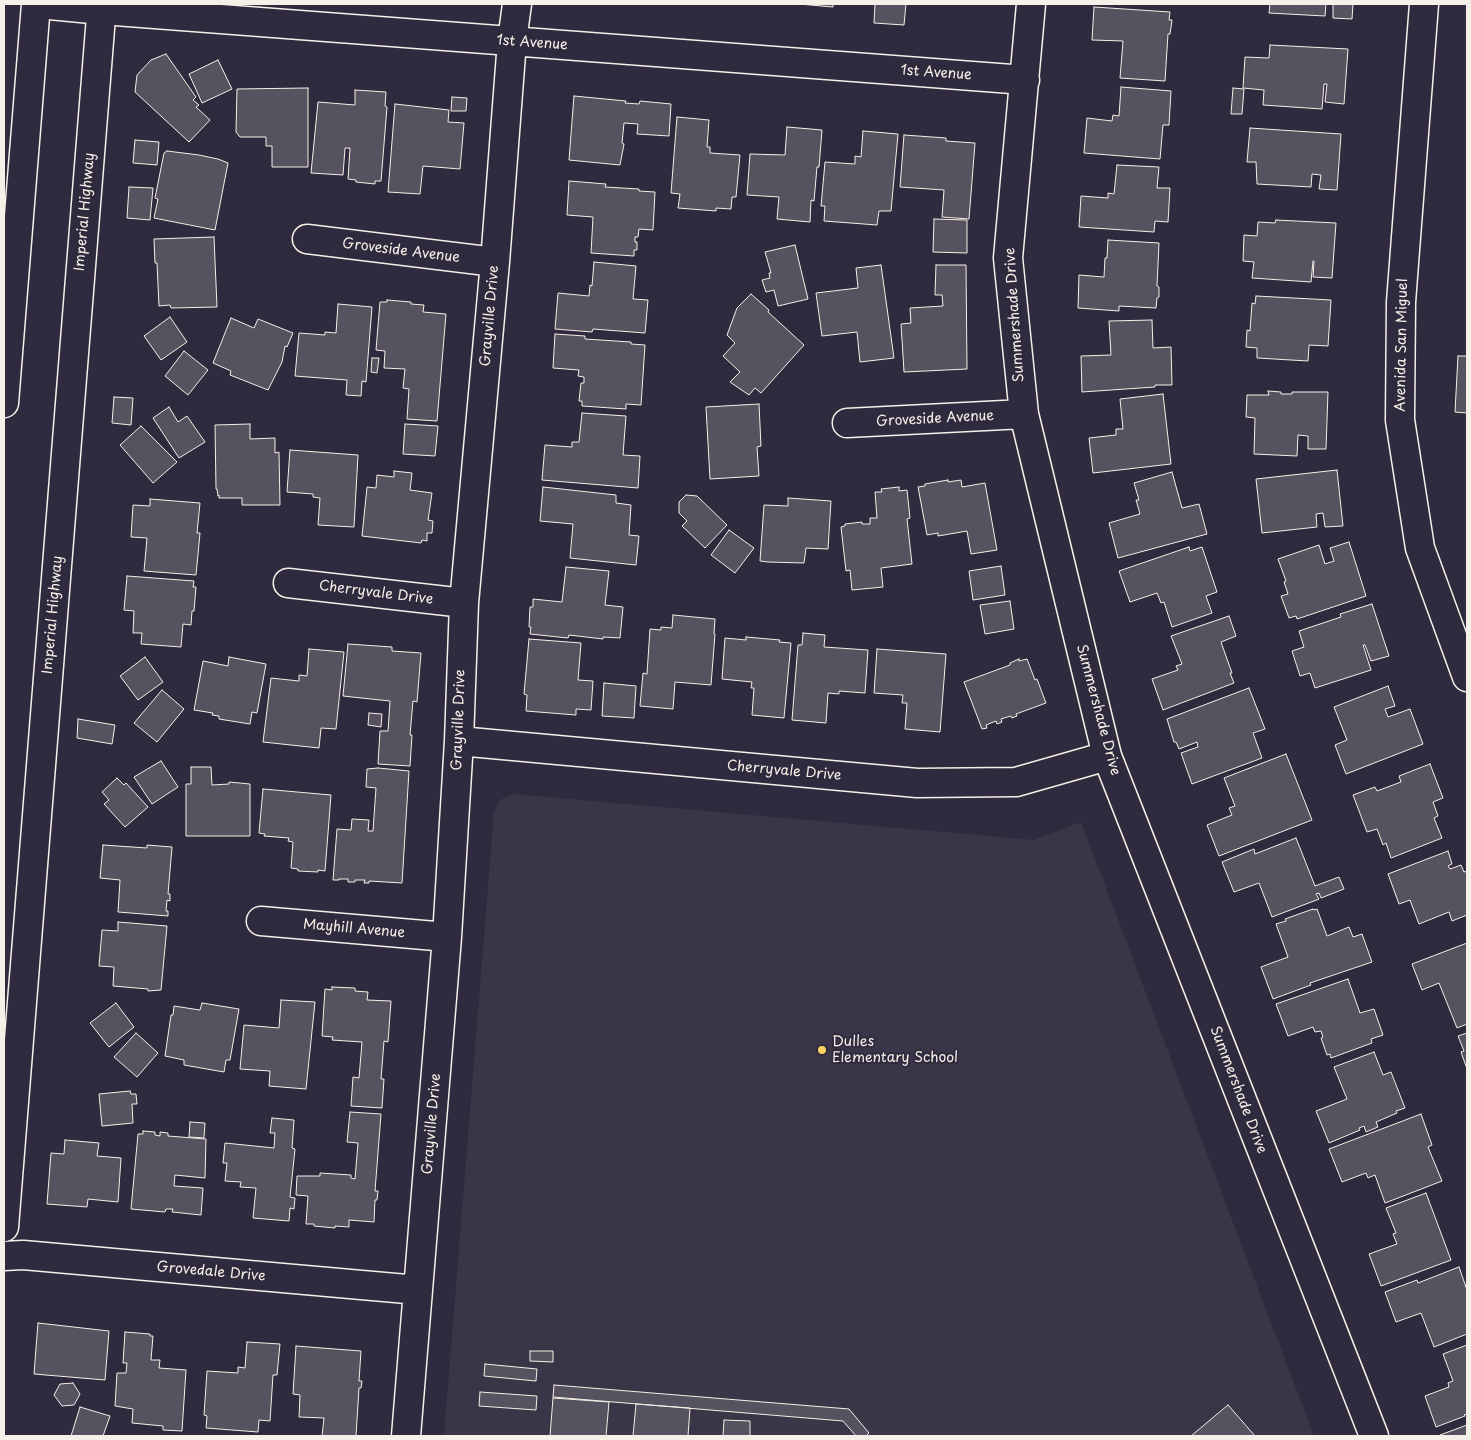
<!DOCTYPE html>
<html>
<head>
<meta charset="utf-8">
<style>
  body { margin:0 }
  #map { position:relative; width:1471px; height:1440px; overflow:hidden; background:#2f2a3d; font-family:"Playpen Sans",sans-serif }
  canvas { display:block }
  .frame { position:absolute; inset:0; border:5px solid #f4f1e8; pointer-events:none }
</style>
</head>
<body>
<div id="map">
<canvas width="1471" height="1440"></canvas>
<div class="frame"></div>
</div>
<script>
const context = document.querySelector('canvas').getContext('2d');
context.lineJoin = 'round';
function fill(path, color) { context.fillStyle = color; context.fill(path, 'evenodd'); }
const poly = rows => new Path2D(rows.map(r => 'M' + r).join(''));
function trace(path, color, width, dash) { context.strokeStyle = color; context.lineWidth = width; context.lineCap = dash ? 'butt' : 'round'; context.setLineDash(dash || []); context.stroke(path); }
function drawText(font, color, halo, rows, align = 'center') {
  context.font = font + ' "Playpen Sans",sans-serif'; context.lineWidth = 4; context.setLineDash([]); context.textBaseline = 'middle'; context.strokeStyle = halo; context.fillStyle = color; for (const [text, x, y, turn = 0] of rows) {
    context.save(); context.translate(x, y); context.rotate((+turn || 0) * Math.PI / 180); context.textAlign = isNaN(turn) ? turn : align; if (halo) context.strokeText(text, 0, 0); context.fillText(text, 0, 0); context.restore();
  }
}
const built = poly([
  [513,794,1034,840,1081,822,1314,1436,444,1436,494,812,500,800]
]);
const building = poly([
  [799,4,833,4,833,7,799,4],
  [875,4,906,4,904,25,874,23,875,4],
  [1270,4,1326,4,1325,16,1269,13,1270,4],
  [1333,4,1353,4,1352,19,1333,18,1333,4],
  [1094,7,1170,12,1169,20,1172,20,1170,34,1168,34,1165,81,1120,78,1123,41,1092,40,1094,7],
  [1270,45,1348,49,1344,104,1325,102,1327,84,1324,84,1322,109,1263,105,1264,90,1243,88,1245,57,1269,58,1270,45],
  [166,54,196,97,193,100,199,105,196,107,210,120,189,142,135,92,137,75,151,60,166,54],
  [218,60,232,89,202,103,189,74,218,60],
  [1121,87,1171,91,1169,125,1163,125,1160,159,1084,153,1087,118,1112,121,1113,115,1119,116,1121,87],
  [308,88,308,167,272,167,272,146,266,146,266,137,240,137,236,132,237,89,308,88],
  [1233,88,1244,89,1242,114,1231,114,1233,88],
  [355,90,386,92,385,106,387,107,381,181,375,181,375,184,356,182,356,180,348,179,350,148,345,148,343,175,311,173,318,102,355,105,355,90],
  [574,96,626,101,625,103,639,104,640,101,671,104,669,136,637,134,638,124,624,123,622,143,624,144,620,165,569,160,574,96],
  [452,97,467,98,466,111,451,111,452,97],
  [395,104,449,110,448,122,464,123,460,169,423,166,420,194,388,192,395,104],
  [677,117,709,120,707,147,710,147,710,153,740,155,736,197,732,197,731,209,716,208,716,211,678,208,680,194,671,193,677,117],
  [787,127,822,130,819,167,817,167,814,201,811,200,810,222,777,219,779,197,747,195,750,154,785,155,787,127],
  [1250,128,1341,134,1337,190,1319,189,1321,175,1312,174,1311,187,1257,184,1256,162,1247,162,1250,128],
  [863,131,898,134,891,211,879,211,877,225,824,221,825,206,821,206,825,162,855,164,855,156,861,157,863,131],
  [904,135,946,138,946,141,975,143,969,219,942,217,944,190,900,187,904,135],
  [135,140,159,142,157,165,133,163,135,140],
  [167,151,199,155,218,159,228,163,215,230,154,218,158,199,155,198,164,153,167,151],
  [1117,165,1159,167,1157,188,1170,188,1168,222,1155,221,1154,232,1079,227,1081,196,1108,198,1108,193,1114,194,1117,165],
  [569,181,606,184,605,187,639,189,639,191,655,192,653,230,639,229,638,237,635,237,635,242,637,242,637,250,634,250,634,256,591,253,593,217,567,215,569,181],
  [129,187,153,188,150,220,127,218,129,187],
  [934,219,967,220,967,253,933,252,934,219],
  [1276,220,1336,223,1332,278,1313,277,1314,261,1313,261,1311,282,1252,278,1254,262,1243,261,1244,235,1257,236,1258,222,1275,223,1276,220],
  [214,237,217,307,171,308,170,305,159,306,157,263,155,263,154,239,214,237],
  [1108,240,1159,243,1157,286,1159,287,1159,297,1157,298,1156,308,1119,306,1119,311,1078,308,1079,275,1104,277,1105,258,1107,258,1108,240],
  [795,245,808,299,778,306,774,290,766,292,762,280,770,278,769,273,771,273,765,252,795,245],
  [594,262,636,266,633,299,648,300,645,333,593,329,592,332,555,329,558,293,589,296,590,285,592,286,594,262],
  [881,265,894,358,860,362,857,332,822,336,816,293,858,288,856,268,881,265],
  [936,265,966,265,967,369,904,372,901,324,911,323,910,308,943,306,942,295,935,295,936,265],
  [751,294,769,310,768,312,804,345,761,393,755,388,749,395,730,382,740,372,723,356,735,343,727,335,737,308,751,294],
  [1256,296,1331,300,1328,346,1309,345,1308,361,1257,358,1257,348,1246,347,1247,330,1250,331,1252,303,1255,304,1256,296],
  [387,300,411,302,411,304,424,305,423,312,446,314,437,421,407,419,409,389,403,388,405,369,384,368,385,351,376,350,380,302,387,302,387,300],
  [338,304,372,307,366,382,362,381,361,396,346,395,347,380,295,376,299,333,325,335,325,332,336,333,338,304],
  [170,317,187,342,161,360,144,336,170,317],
  [231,318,254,328,258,319,293,333,287,347,285,346,282,362,268,390,230,375,231,371,213,363,231,318],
  [1152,320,1153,348,1171,347,1172,385,1155,385,1155,387,1082,392,1081,356,1111,355,1109,321,1152,320],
  [555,334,585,336,585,339,631,342,631,344,645,345,641,405,626,404,626,409,582,406,582,401,579,401,581,383,584,383,584,377,578,376,579,370,553,368,555,334],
  [184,351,208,370,188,395,165,376,184,351],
  [1458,356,1467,356,1467,413,1455,412,1458,356],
  [372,358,379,358,377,373,371,372,372,358],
  [1268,391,1281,392,1281,394,1292,394,1292,392,1328,392,1326,449,1308,449,1308,436,1298,435,1297,456,1254,454,1255,418,1246,417,1247,395,1269,395,1268,391],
  [1163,394,1171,464,1093,473,1089,438,1116,435,1116,429,1123,429,1120,399,1163,394],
  [114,397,133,398,131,425,112,423,114,397],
  [759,404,761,446,757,447,759,476,710,479,706,407,759,404],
  [169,407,178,422,187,416,205,442,179,458,153,418,169,407],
  [582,413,626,416,623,455,640,456,638,488,542,480,545,445,572,447,572,442,579,442,582,413],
  [250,424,250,439,275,438,275,453,279,452,280,505,242,505,242,498,219,498,219,495,218,496,217,489,216,489,215,425,250,424],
  [405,424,438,426,435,456,403,454,405,424],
  [141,426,177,462,153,483,120,445,141,426],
  [290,450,358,455,354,527,318,525,320,498,313,497,313,494,287,492,290,450],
  [1337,470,1343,526,1325,527,1323,513,1316,514,1317,527,1262,533,1256,479,1337,470],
  [394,471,412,473,410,490,432,493,428,520,433,521,432,533,427,533,427,541,422,540,421,543,362,536,367,487,376,488,377,475,394,477,394,471],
  [1172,472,1182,508,1199,504,1207,534,1118,558,1109,523,1140,514,1136,500,1139,500,1134,483,1172,472],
  [948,480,948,482,961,480,962,487,985,483,997,550,971,554,967,531,938,536,938,533,927,535,918,487,925,486,925,484,948,480],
  [543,487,616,495,616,503,631,505,629,535,639,536,636,565,570,558,573,524,540,521,543,487],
  [899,487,899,491,907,490,910,518,907,519,912,564,881,568,883,587,852,590,850,570,846,571,841,527,845,526,845,524,862,522,862,524,870,524,870,518,877,518,875,492,882,492,881,489,899,487],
  [686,495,697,496,727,525,705,548,682,526,687,521,679,513,679,502,686,495],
  [788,498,831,501,828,549,806,548,804,563,768,562,760,561,764,505,788,506,788,498],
  [150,499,200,503,197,533,200,533,196,575,144,571,147,538,131,537,133,505,150,506,150,499],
  [729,530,754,548,735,573,711,555,729,530],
  [1349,542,1366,596,1297,619,1296,616,1289,618,1281,596,1288,594,1284,582,1286,581,1278,559,1319,545,1325,564,1334,561,1330,548,1349,542],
  [1189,547,1190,551,1202,547,1217,592,1206,596,1212,613,1172,627,1164,602,1161,603,1157,593,1130,602,1119,571,1189,547],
  [1001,566,1005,595,973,600,969,571,1001,566],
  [566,567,609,571,605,605,623,607,620,638,603,637,603,639,569,635,568,638,530,634,531,627,529,627,530,607,533,607,533,599,562,602,566,567],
  [127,576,194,581,193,587,196,587,194,611,192,611,191,625,183,624,181,647,141,644,142,633,133,633,134,611,124,610,127,576],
  [1010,601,1014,629,985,634,980,605,1010,601],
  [1372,604,1389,656,1371,661,1365,645,1363,645,1371,670,1315,688,1310,673,1300,676,1292,651,1304,647,1299,631,1341,617,1340,614,1372,604],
  [673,615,715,619,714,634,715,634,711,685,675,682,673,709,640,706,643,673,647,674,650,629,661,630,661,627,672,628,673,615],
  [1229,616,1236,636,1221,642,1232,673,1230,673,1234,683,1163,710,1152,679,1178,670,1176,666,1182,664,1171,636,1229,616],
  [803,633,825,635,824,647,868,650,865,693,839,691,839,694,828,693,826,723,792,720,798,645,802,645,803,633],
  [746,637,780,640,779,642,791,643,784,718,752,715,754,688,751,688,752,682,722,679,725,638,746,640,746,637],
  [529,639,581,643,578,680,593,681,591,710,576,709,576,715,526,711,527,695,524,694,529,639],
  [348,644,392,647,392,651,421,653,417,702,413,701,410,735,412,735,410,766,378,764,380,731,388,731,390,701,343,696,348,644],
  [309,649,344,652,336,729,321,728,319,748,263,742,271,678,299,681,299,675,307,676,309,649],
  [877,649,946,654,940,732,905,729,907,703,902,703,903,695,874,693,877,649],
  [145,657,163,682,138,700,120,676,145,657],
  [229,657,266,664,257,713,252,712,250,724,219,719,219,716,212,715,213,713,194,710,203,661,228,666,229,657],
  [1019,659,1019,661,1027,659,1035,680,1037,679,1046,703,1016,714,1017,716,1012,718,1011,716,1001,719,1002,722,997,724,996,721,986,725,987,728,982,729,964,682,1010,665,1010,663,1019,659],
  [604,683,636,686,634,718,602,716,604,683],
  [1388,686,1395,706,1385,709,1388,717,1410,709,1423,744,1346,774,1335,745,1347,740,1334,707,1388,686],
  [1249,688,1265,729,1253,733,1262,758,1192,784,1181,753,1198,747,1197,742,1179,749,1176,742,1174,742,1167,719,1249,688],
  [162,690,184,709,157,742,134,723,162,690],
  [369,713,382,714,381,727,368,725,369,713],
  [78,719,115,725,112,744,77,738,78,719],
  [1286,754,1312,820,1219,856,1207,825,1232,815,1229,808,1235,806,1224,778,1286,754],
  [161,761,178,787,152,804,134,777,161,761],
  [1430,764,1443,798,1433,802,1438,816,1434,818,1442,838,1391,858,1386,843,1383,845,1377,829,1367,832,1353,795,1375,787,1377,791,1401,782,1399,776,1430,764],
  [191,767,211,767,212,785,229,784,229,782,250,784,250,836,186,836,186,784,191,784,191,767],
  [378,768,409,771,402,883,369,881,369,883,364,883,365,880,355,880,355,882,348,882,348,879,339,879,339,880,333,880,337,829,351,830,352,819,369,820,368,831,373,831,376,788,366,787,367,769,378,768],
  [117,778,124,785,126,783,148,807,125,827,104,804,109,800,102,792,117,778],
  [263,789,331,795,325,871,318,870,318,872,298,871,298,869,291,868,293,842,288,841,289,838,264,836,265,834,259,833,263,789],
  [1296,838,1315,886,1339,877,1344,889,1321,898,1319,893,1316,894,1319,899,1272,917,1259,883,1234,892,1222,862,1254,849,1255,854,1296,838],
  [103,845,147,848,147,845,172,847,168,894,170,894,170,901,167,900,166,911,168,911,168,916,118,912,120,880,100,878,103,845],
  [1448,851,1452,864,1448,866,1450,869,1461,865,1464,872,1467,871,1467,915,1452,921,1449,912,1419,924,1410,900,1399,904,1388,874,1448,851],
  [1313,909,1314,910,1317,909,1327,936,1349,927,1353,937,1362,934,1372,962,1310,983,1311,985,1273,999,1261,967,1288,957,1276,924,1286,921,1285,919,1313,909],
  [118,922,167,926,161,990,148,991,148,989,113,986,114,967,99,966,102,930,118,931,118,922],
  [1467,943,1467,1024,1457,1028,1439,983,1422,990,1412,964,1467,943],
  [1348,979,1360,1013,1374,1009,1383,1035,1371,1039,1372,1043,1331,1058,1330,1054,1327,1055,1321,1038,1323,1037,1321,1031,1315,1032,1313,1027,1288,1036,1276,1004,1348,979],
  [332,987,355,988,355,991,368,992,367,1000,391,1001,388,1042,384,1041,381,1079,384,1079,382,1108,351,1106,353,1077,359,1078,362,1042,332,1040,333,1037,322,1036,325,989,332,990,332,987],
  [281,1000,315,1002,306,1089,269,1086,270,1071,240,1069,244,1025,279,1028,281,1000],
  [116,1003,134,1027,109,1047,90,1023,116,1003],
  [202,1003,239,1009,230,1060,226,1060,224,1072,184,1065,184,1060,165,1056,171,1015,173,1015,174,1006,200,1010,202,1003],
  [136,1033,158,1053,137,1077,114,1057,136,1033],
  [1467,1033,1467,1069,1461,1052,1464,1051,1458,1036,1467,1033],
  [1374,1052,1383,1075,1391,1072,1405,1108,1396,1111,1397,1113,1376,1122,1378,1127,1366,1132,1364,1126,1359,1128,1360,1130,1329,1143,1316,1111,1347,1099,1334,1067,1374,1052],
  [130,1091,131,1094,136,1094,137,1104,132,1104,133,1123,102,1126,99,1094,130,1091],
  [350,1112,381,1114,375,1191,378,1191,377,1200,375,1200,374,1222,349,1220,349,1227,335,1226,335,1228,314,1226,314,1224,306,1224,308,1196,296,1195,297,1176,320,1176,320,1173,351,1175,351,1178,355,1179,358,1143,347,1142,350,1112],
  [1421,1114,1432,1145,1428,1147,1442,1181,1385,1203,1375,1175,1368,1178,1366,1173,1342,1182,1329,1149,1421,1114],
  [272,1118,294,1120,292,1148,295,1149,290,1197,295,1198,294,1209,290,1208,289,1221,253,1218,256,1188,240,1187,241,1182,225,1181,227,1163,223,1163,225,1143,274,1148,275,1133,270,1133,272,1118],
  [190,1122,205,1123,204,1138,189,1137,190,1122],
  [143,1131,155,1132,155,1135,160,1136,160,1132,168,1133,168,1136,206,1139,205,1178,175,1175,174,1186,203,1188,201,1215,172,1212,173,1209,166,1209,165,1212,131,1209,138,1134,143,1134,143,1131],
  [65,1140,99,1143,97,1156,121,1158,118,1202,88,1199,87,1207,47,1204,51,1153,64,1154,65,1140],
  [1426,1193,1451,1260,1381,1286,1369,1254,1397,1244,1393,1234,1396,1233,1386,1208,1426,1193],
  [1459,1267,1467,1290,1467,1334,1434,1347,1421,1313,1396,1322,1385,1292,1417,1280,1418,1283,1459,1267],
  [38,1323,109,1331,105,1380,34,1374,38,1323],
  [125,1332,150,1334,150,1336,153,1336,151,1360,160,1360,159,1368,186,1370,182,1431,163,1430,163,1426,132,1423,133,1409,115,1406,117,1373,126,1373,127,1363,123,1363,125,1332],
  [247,1342,280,1344,277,1375,273,1375,270,1421,259,1420,258,1432,206,1428,207,1416,204,1415,207,1371,238,1373,238,1367,245,1368,247,1342],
  [1467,1345,1467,1414,1464,1415,1465,1416,1436,1427,1425,1396,1449,1387,1448,1383,1453,1381,1443,1354,1467,1345],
  [296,1346,361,1351,359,1381,362,1381,361,1388,359,1388,356,1436,322,1436,324,1418,299,1417,300,1395,293,1394,296,1346],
  [530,1351,553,1351,553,1362,530,1361,530,1351],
  [485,1364,537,1369,536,1381,484,1376,485,1364],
  [73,1383,80,1394,74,1405,62,1406,54,1395,60,1384,73,1383],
  [554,1385,849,1409,869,1433,866,1436,856,1436,843,1421,553,1397,554,1385],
  [480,1392,537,1396,536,1410,479,1406,480,1392],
  [553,1398,609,1402,606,1436,550,1436,553,1398],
  [636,1404,690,1408,688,1436,633,1436,636,1404],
  [1228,1405,1255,1436,1191,1436,1228,1405],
  [80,1407,110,1416,103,1436,71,1436,80,1407],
  [724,1420,750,1421,750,1436,723,1436,724,1420],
  [1467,1425,1467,1436,1441,1436,1440,1435,1467,1425]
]);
const street = poly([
  [1031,4,1008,258,1024,414,1107,756,1374,1436],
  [1424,4,1401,302,1400,420,1420,548,1467,677],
  [102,10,1025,80],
  [307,239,495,262],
  [847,423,1024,414],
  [288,583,464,603],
  [459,741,917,783,1016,782,1107,756],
  [261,921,447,937],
  [4,1256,23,1255,418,1290],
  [406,1436,447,937,459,741,464,603,495,262,512,41,517,4]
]);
const secondary = poly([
  [39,4,102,10]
]);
const primary = poly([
  [4,403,36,4],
  [4,1227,102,4]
]);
const markers = [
  [822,1050,5,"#ffd166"]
];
const streetNames = [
  ["1st Avenue",532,43,4],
  ["1st Avenue",936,73,4],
  ["Imperial Highway",85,212,-85],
  ["Groveside Avenue",401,251,7],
  ["Summershade Drive",1015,315,-94],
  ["Grayville Drive",490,316,-85],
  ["Avenida San Miguel",1402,345,-89],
  ["Groveside Avenue",935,419,-3],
  ["Cherryvale Drive",376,593,7],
  ["Imperial Highway",53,615,-85],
  ["Summershade Drive",1098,710,75],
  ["Grayville Drive",459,720,-88],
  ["Cherryvale Drive",784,771,5],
  ["Mayhill Avenue",354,929,5],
  ["Summershade Drive",1238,1090,69],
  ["Grayville Drive",432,1124,-85],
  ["Grovedale Drive",211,1272,5]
];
const poiNames = [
  ["Dulles",832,1042],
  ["Elementary School",832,1058]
];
fill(built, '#3b3647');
fill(building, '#56525f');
trace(building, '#f4f1e8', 1);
trace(street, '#f4f1e8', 31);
trace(secondary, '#f4f1e8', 31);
trace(primary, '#f4f1e8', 31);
trace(street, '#2f2a3d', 28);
trace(secondary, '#2f2a3d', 28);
trace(primary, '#2f2a3d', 28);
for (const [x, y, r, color] of markers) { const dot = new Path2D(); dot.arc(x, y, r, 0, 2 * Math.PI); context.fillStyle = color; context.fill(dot); trace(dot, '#2f2a3d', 2); }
drawText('14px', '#f4f1e8', '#2f2a3d', streetNames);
drawText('14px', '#f4f1e8', '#2f2a3d', poiNames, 'left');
</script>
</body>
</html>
